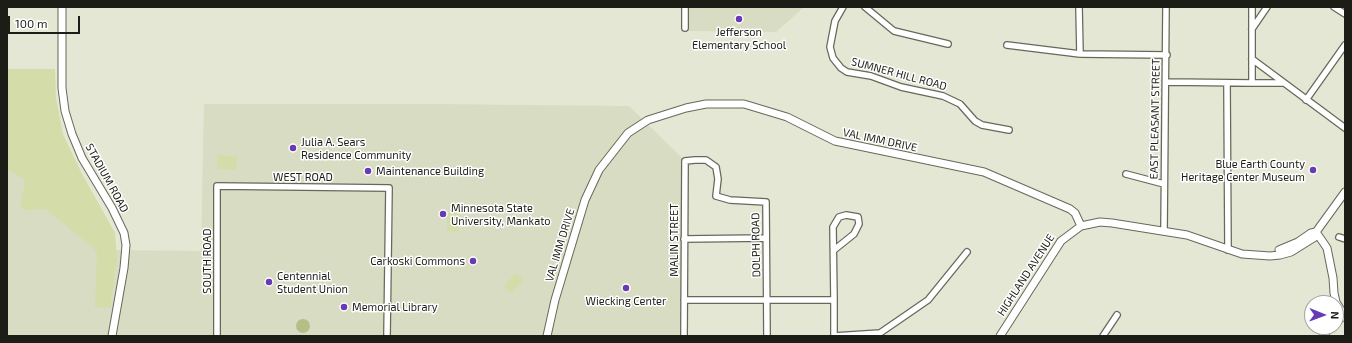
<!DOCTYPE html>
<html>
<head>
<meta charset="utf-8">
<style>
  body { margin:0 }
  #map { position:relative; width:1352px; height:343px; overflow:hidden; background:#e4e7d4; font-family:"Exo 2",sans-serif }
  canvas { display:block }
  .frame { position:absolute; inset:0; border:8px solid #1c1d16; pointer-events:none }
  .north { position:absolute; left:1304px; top:295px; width:40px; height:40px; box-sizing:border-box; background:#fff; border:1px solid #a4a5a2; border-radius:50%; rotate:91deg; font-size:11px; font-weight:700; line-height:16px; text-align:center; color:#1c1d16 }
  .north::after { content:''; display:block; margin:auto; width:14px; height:18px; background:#673cb3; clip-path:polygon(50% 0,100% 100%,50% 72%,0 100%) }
  .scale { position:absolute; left:8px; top:16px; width:72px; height:18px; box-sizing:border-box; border:2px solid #1c1d16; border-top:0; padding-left:5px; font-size:12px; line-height:14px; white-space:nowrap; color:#1c1d16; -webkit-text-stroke:3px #fff; paint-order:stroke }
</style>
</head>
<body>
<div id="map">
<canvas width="1352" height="343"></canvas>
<div class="frame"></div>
<div class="north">N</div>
<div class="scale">100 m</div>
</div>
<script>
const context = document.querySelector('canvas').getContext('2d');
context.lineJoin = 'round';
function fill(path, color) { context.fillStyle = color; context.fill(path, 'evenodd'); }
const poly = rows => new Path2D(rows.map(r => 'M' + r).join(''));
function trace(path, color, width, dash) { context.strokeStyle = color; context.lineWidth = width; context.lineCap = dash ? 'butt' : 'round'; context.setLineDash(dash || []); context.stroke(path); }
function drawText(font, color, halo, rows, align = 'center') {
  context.font = font + ' "Exo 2",sans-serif'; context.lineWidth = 3; context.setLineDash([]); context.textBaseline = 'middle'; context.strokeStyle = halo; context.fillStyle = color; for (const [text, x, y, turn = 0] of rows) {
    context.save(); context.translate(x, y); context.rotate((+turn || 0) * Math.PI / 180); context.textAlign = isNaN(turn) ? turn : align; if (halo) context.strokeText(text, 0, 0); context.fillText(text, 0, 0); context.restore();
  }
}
const built = poly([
  [689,7,804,7,776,32,688,31],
  [204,104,434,104,629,106,685,161,684,336,7,336,7,166,46,177,102,250,201,251]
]);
const green = poly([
  [7,69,55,69,56,98,63,134,81,172,115,233,117,259,110,308,95,307,97,253,93,247,45,209,25,210,20,206,25,184,24,179,7,169],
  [218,155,237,156,236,170,217,169],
  [447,213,459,213,459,232,447,231],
  [516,273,524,280,511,293,504,286]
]);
const water = poly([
  '296 326a7 7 0 1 1 14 0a7 7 0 1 1-14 0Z'
]);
const minor = poly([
  [843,7,835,21,830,47,833,58,841,68,847,72,871,76,901,87,943,96,960,104,975,121,982,125,1009,130],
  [865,7,894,31,948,44],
  [1079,7,1080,54],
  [1334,7,1345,14],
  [685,28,685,7],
  [1252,29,1267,7],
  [1007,45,1080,54,1167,55],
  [1252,59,1345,128],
  [1166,82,1252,83,1252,7],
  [1227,83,1228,250],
  [1252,83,1283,83],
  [1306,100,1345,45],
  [1126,174,1164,184],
  [1164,231,1166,7],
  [1339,237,1345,239],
  [684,239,765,238],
  [834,250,854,234,859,224,858,217,846,215,839,217,833,227,834,300,834,336],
  [684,300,834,300],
  [217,336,217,186,389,188,387,336],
  [684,336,685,161,695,160,706,160,716,167,718,179,716,196,730,200,766,202,767,336],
  [834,336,880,333,928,300,967,252],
  [1103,336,1117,315]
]);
const tertiary = poly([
  [62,7,62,88,65,111,72,134,82,158,112,208,124,233,126,245,124,268,112,336],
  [1316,232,1327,248,1333,278,1334,293,1336,302,1344,315],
  [1279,250,1298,242,1311,233,1316,232],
  [1336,322,1345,315],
  [547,336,555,300,585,200,599,170,628,133,648,120,686,108,706,104,744,104,787,117,835,141,984,172,1070,209,1075,213,1081,226],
  [1000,336,1061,241,1081,226,1100,222,1112,223,1187,235,1242,254,1270,256,1280,255,1291,252,1315,237,1316,232,1345,192],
  [1323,336,1330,327]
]);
const markers = [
  [739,19,4,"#673cb3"],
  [293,148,4,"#673cb3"],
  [1313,170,4,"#673cb3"],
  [368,171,4,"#673cb3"],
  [443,214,4,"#673cb3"],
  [473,261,4,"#673cb3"],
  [269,282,4,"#673cb3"],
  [626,288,4,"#673cb3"],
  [344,307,4,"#673cb3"]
];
const poiNames = [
  ["Jefferson",739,32,"center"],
  ["Elementary School",739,45,"center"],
  ["Julia A. Sears",301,142],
  ["Residence Community",301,155],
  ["Blue Earth County",1305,164,"right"],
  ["Heritage Center Museum",1305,177,"right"],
  ["Maintenance Building",376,171],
  ["Minnesota State",451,208],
  ["University, Mankato",451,221],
  ["Carkoski Commons",465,261,"right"],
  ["Centennial",277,276],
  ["Student Union",277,289],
  ["Wiecking Center",626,301,"center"],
  ["Memorial Library",352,307]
];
const streetNames = [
  ["SUMNER HILL ROAD",899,74,15],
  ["EAST PLEASANT STREET",1155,119,-89],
  ["VAL IMM DRIVE",880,140,12],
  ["WEST ROAD",303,177],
  ["STADIUM ROAD",107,178,61],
  ["MALIN STREET",674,240,-90],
  ["VAL IMM DRIVE",560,245,-73],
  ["DOLPH ROAD",756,245,-91],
  ["SOUTH ROAD",207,261,-90],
  ["HIGHLAND AVENUE",1026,275,-57]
];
fill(built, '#d8dcc2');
fill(green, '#d4dcaa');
fill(water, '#b6be88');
trace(minor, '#666959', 8);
trace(tertiary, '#666959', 9);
trace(minor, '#fff', 5.5);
trace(tertiary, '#fff', 7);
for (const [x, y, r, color] of markers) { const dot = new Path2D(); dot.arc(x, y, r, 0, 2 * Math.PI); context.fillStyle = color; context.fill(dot); trace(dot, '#fff', 1.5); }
drawText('11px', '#1c1d16', '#fff', poiNames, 'left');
drawText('11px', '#1c1d16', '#fff', streetNames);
</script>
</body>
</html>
